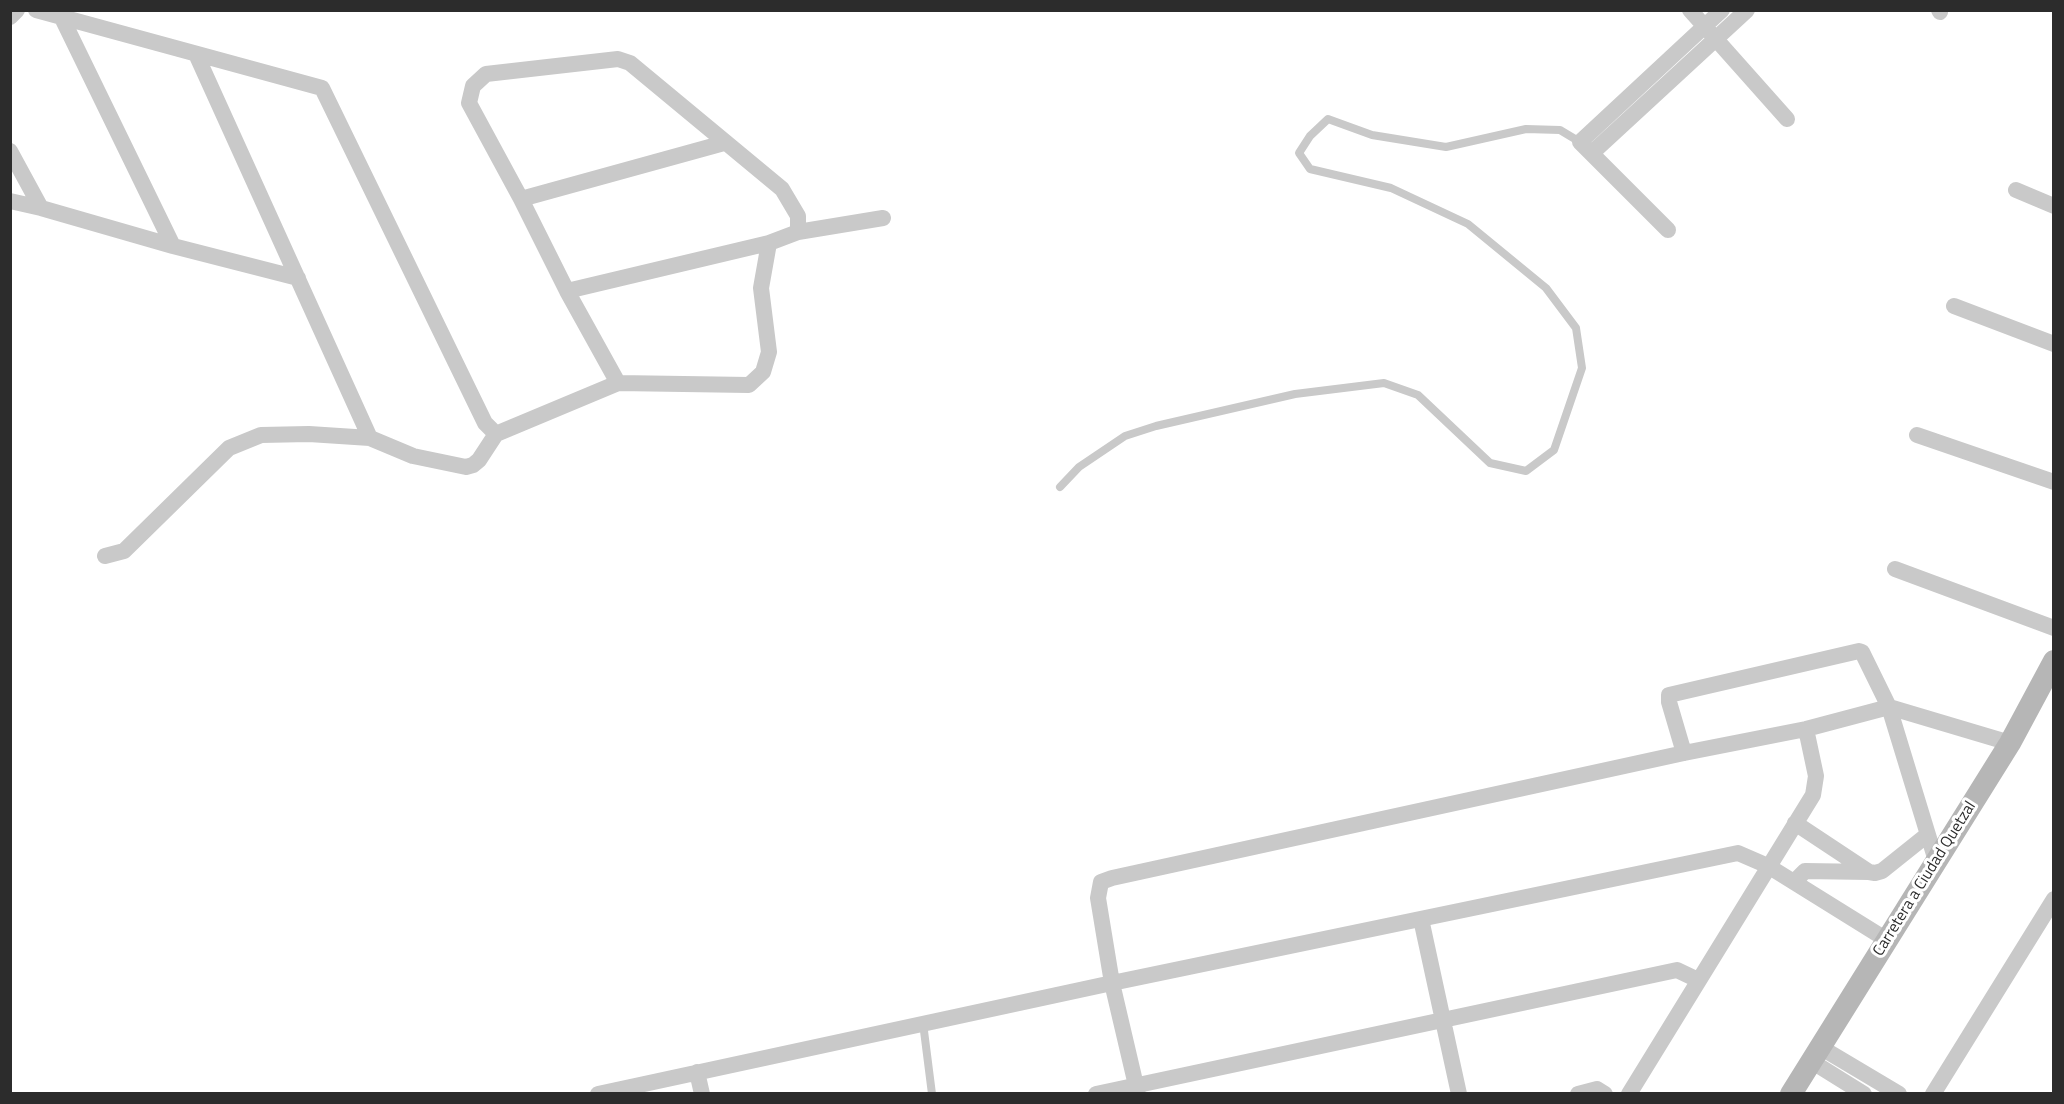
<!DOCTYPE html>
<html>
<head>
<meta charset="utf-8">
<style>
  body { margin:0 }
  #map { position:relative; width:2064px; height:1104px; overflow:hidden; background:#fff; font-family:"Titillium Web",sans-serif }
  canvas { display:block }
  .frame { position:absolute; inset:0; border:12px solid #2c2c2c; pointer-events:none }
</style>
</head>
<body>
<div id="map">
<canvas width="2064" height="1104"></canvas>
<div class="frame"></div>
</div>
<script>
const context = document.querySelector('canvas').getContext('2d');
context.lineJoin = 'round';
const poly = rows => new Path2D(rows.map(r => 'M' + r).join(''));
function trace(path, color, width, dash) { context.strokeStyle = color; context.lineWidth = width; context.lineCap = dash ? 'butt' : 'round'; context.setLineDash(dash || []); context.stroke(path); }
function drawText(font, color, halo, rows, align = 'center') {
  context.font = font + ' "Titillium Web",sans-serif'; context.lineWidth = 6; context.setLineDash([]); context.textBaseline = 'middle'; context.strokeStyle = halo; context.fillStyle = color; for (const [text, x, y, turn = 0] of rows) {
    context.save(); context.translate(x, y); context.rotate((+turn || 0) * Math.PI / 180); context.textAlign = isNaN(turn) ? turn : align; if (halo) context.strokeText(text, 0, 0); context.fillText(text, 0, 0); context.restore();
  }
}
const lane = poly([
  [1060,487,1079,467,1125,436,1156,426,1295,394,1384,383,1418,395,1490,463,1526,471,1554,450,1582,368,1576,328,1546,288,1468,224,1391,188,1310,169,1299,153,1310,136,1328,119,1372,135,1446,147,1526,129,1560,130,1580,142],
  [923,1023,932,1094]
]);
const street = poly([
  [36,10,322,88,485,423,496,434,479,460,473,465,466,467,413,456,370,438,309,434,261,435,229,448,124,551,105,556],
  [1690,10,1787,119],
  [1939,10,1940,12],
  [10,17,17,10],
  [62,18,173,246],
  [196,54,370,438],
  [10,151,41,208],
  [1593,152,1747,10],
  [2016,190,2054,206],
  [521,199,724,143],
  [10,201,41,208,173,246,298,278],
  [1668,230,1580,142,1722,10],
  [567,291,769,243],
  [1954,306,2054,344],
  [618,383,567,291,521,199,469,103,473,86,486,74,618,59,630,63,782,189,798,216,798,232],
  [496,434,618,383,749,385,763,372,769,352,761,288,769,243,798,232,883,218],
  [1917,435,2054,482],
  [1895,569,2054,628],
  [1684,753,1669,702,1669,695,1859,651,1862,652,1889,707,1936,861],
  [1795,823,1869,872,1875,873,1882,871,1927,835],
  [1794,882,1805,871,1869,872],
  [1421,919,1459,1094],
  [1820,1047,1899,1094],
  [1811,1061,1864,1094],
  [697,1072,702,1094],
  [598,1094,1112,983,1738,853,1768,866,1887,940],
  [1096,1094,1677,970,1698,980],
  [1138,1094,1112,983,1098,898,1101,882,1112,878,1684,753,1806,729,1889,707,2010,743],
  [1578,1094,1597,1089,1605,1094],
  [1629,1094,1813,795,1816,776,1806,729],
  [1933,1094,2054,899]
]);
const secondary = poly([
  [1791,1094,2010,743,2054,661]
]);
const streetNames = [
  ["Carretera a Ciudad Quetzal",1925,879,-58]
];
trace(lane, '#c9c9c9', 8);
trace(street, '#c9c9c9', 16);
trace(secondary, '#b6b6b6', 22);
drawText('16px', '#2c2c2c', '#fff', streetNames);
</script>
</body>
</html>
